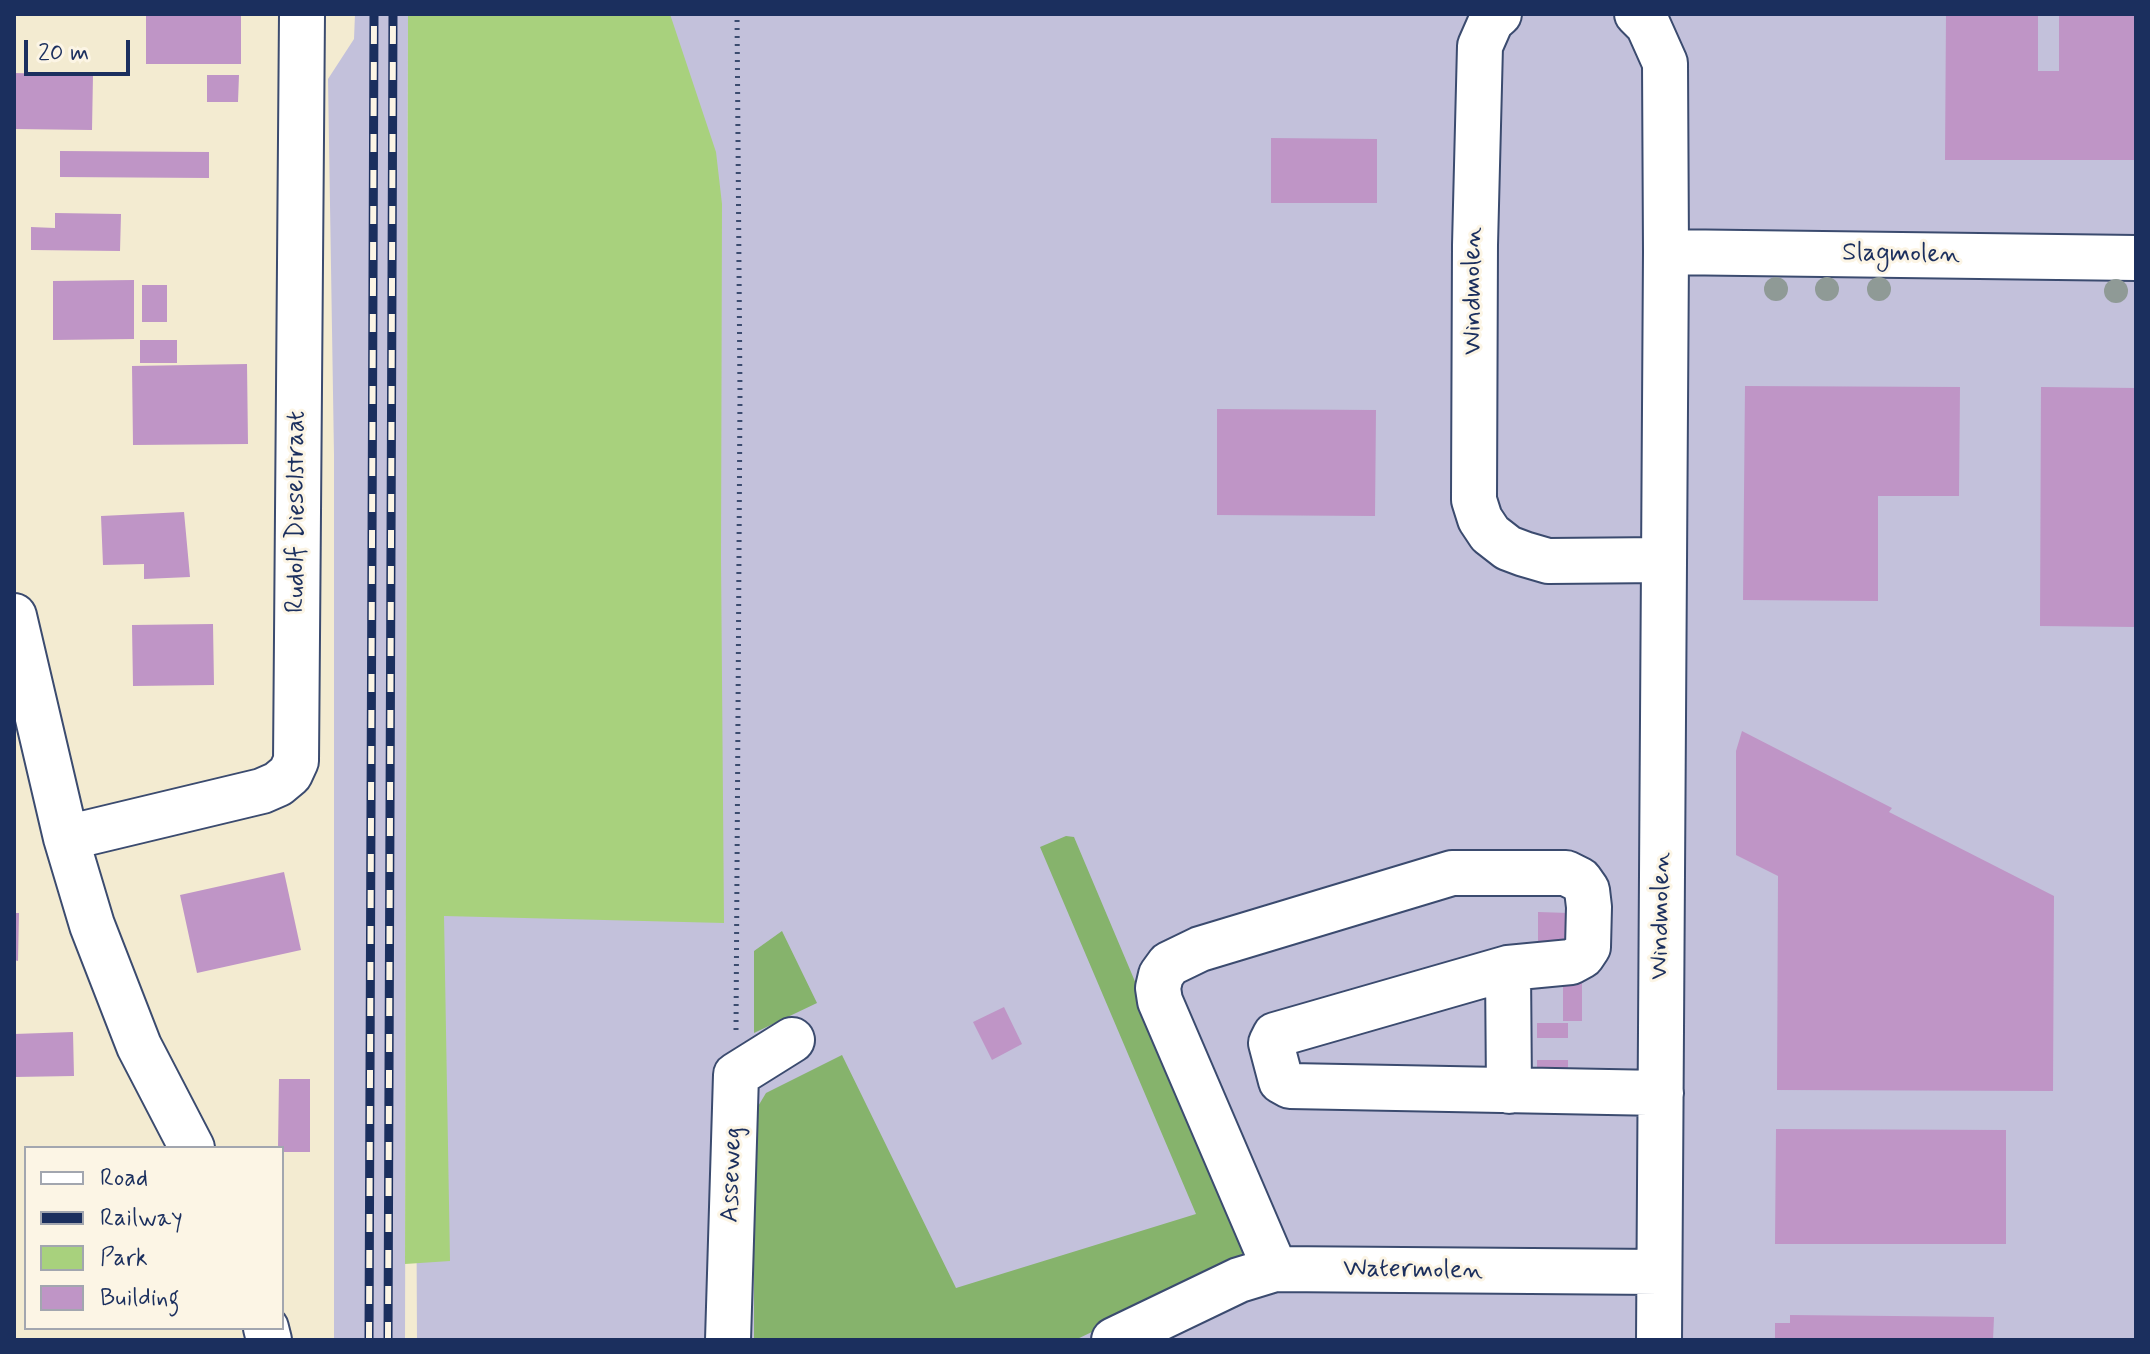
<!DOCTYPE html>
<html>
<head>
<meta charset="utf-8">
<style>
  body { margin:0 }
  #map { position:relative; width:2150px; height:1354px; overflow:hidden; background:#f3ebd1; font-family:Mynerve,sans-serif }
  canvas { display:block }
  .frame { position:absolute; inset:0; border:16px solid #1b2f5e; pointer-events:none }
  .legend { position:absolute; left:24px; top:1146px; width:260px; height:184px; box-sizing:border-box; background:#fcf5e5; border:2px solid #a2a6af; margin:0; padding:10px 14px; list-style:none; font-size:24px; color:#1b2f5e }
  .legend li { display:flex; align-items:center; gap:16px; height:40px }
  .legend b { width:40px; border:2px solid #a2a6af }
  .scale { position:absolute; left:24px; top:40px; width:106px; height:36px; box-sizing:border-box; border:4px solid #1b2f5e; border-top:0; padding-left:10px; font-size:24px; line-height:28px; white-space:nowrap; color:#1b2f5e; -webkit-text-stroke:6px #fcf5e5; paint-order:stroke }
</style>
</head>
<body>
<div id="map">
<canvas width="2150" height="1354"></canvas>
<div class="frame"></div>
<ul class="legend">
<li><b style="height:10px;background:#fff"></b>Road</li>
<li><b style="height:10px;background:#1b2f5e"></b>Railway</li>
<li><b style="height:22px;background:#a8d17d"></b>Park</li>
<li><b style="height:22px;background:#bf95c6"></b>Building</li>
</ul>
<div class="scale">20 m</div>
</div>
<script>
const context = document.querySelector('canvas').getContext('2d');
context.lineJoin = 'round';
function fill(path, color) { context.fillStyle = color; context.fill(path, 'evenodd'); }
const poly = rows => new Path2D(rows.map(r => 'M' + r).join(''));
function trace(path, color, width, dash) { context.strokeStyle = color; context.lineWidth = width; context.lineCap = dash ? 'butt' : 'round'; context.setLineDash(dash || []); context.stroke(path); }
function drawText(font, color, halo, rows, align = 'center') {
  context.font = font + ' Mynerve,sans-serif'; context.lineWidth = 6; context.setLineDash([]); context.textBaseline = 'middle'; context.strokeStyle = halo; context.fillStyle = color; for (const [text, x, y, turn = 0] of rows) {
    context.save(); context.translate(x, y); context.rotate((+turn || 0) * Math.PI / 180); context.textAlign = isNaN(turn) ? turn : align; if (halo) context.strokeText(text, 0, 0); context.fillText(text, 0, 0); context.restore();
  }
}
const industrial = poly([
  [355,14,408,14,405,1340,334,1340,334,455,328,79,354,39],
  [411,14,2136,14,2136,1340,417,1340]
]);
const green = poly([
  [408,14,670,14,716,152,722,204,721,558,724,923,444,916,450,1261,405,1264]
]);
const forest = poly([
  [1066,836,1074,837,1253,1261,1219,1272,1075,1340,754,1340,754,1113,766,1093,842,1055,956,1288,1196,1214,1040,847],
  [782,931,817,1003,754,1033,754,951]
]);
const building = poly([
  [146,14,241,14,241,64,146,64],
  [1946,14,2038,14,2038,71,2059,71,2059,14,2136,14,2136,160,1945,160],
  [14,73,93,75,92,130,14,129],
  [207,75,239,75,238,102,207,102],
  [1271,138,1377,139,1377,203,1271,203],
  [60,151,209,152,209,178,60,177],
  [55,213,121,214,120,251,31,250,31,227,55,228],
  [134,280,134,339,53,340,53,281],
  [142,285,167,285,167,322,142,322],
  [140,340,177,340,177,363,140,363],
  [247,364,248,444,133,445,132,366],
  [1745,386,1960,387,1959,496,1878,496,1878,601,1743,600],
  [2041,387,2136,388,2136,627,2040,626],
  [1217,409,1376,410,1375,516,1217,515],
  [184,512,190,577,144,579,144,564,103,565,101,516],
  [213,624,214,685,133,686,132,625],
  [1742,731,1892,808,1889,812,2054,896,2053,1091,1777,1090,1778,876,1736,855,1736,751],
  [284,872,301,950,197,973,180,895],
  [1538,912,1569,913,1569,942,1538,942],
  [14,913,19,913,18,961,14,960],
  [1582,983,1582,1021,1563,1021,1563,984],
  [1004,1007,1022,1044,992,1060,973,1022],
  [1537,1023,1568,1023,1568,1038,1537,1038],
  [73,1032,74,1076,14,1077,14,1034],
  [1537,1060,1568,1060,1568,1075,1537,1076],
  [279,1079,310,1079,310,1152,282,1152,282,1148,278,1148],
  [1776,1129,2006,1130,2006,1244,1775,1244],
  [1790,1315,1994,1317,1993,1340,1775,1340,1775,1323,1790,1323]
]);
const path = poly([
  [736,1030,740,395,737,14]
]);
const minor = poly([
  [1499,14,1491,21,1480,46,1475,245,1474,500,1480,519,1490,534,1508,548,1524,554,1548,561,1664,560],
  [1637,14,1648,25,1665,63,1666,252,1659,1340],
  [1666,252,2136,258],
  [14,616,66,838,92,925,139,1046,192,1148],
  [66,838,262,791,278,784,290,774,296,761,302,14],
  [1508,968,1509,1091],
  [1275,1269,1160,1001,1158,988,1161,975,1169,964,1200,949,1452,873,1566,873,1580,880,1587,890,1589,907,1588,947,1582,956,1571,962,1508,968,1275,1035,1271,1043,1281,1081,1290,1086,1661,1093],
  [266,1328,269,1340],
  [728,1340,736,1075,792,1040],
  [1114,1340,1239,1280,1275,1269,1659,1272]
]);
const rail = poly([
  [369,1340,374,14],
  [388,1340,393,14]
]);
const trees = [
  [1776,289],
  [1827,289],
  [1879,289],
  [2116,291]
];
const streetNames = [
  ["Slagmolen",1901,255,1],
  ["Windmolen",1475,291,-90],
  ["Rudolf Dieselstraat",298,512,-90],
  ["Windmolen",1662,916,-89],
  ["Asseweg",733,1175,-88],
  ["Watermolen",1413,1271,1]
];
fill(industrial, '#c3c1db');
fill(green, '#a8d17d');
fill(forest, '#86b36c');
fill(building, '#bf95c6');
trace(minor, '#3b4b6f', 48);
trace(path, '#3b4b6f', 5, [2, 6]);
trace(minor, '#fff', 44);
trace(rail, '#1b2f5e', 9);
trace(rail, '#fcf5e5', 6, [18]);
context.fillStyle = '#8f9a96';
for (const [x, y] of trees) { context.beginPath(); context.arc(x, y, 12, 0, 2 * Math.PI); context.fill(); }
drawText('26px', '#1b2f5e', '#fcf5e5', streetNames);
</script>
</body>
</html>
